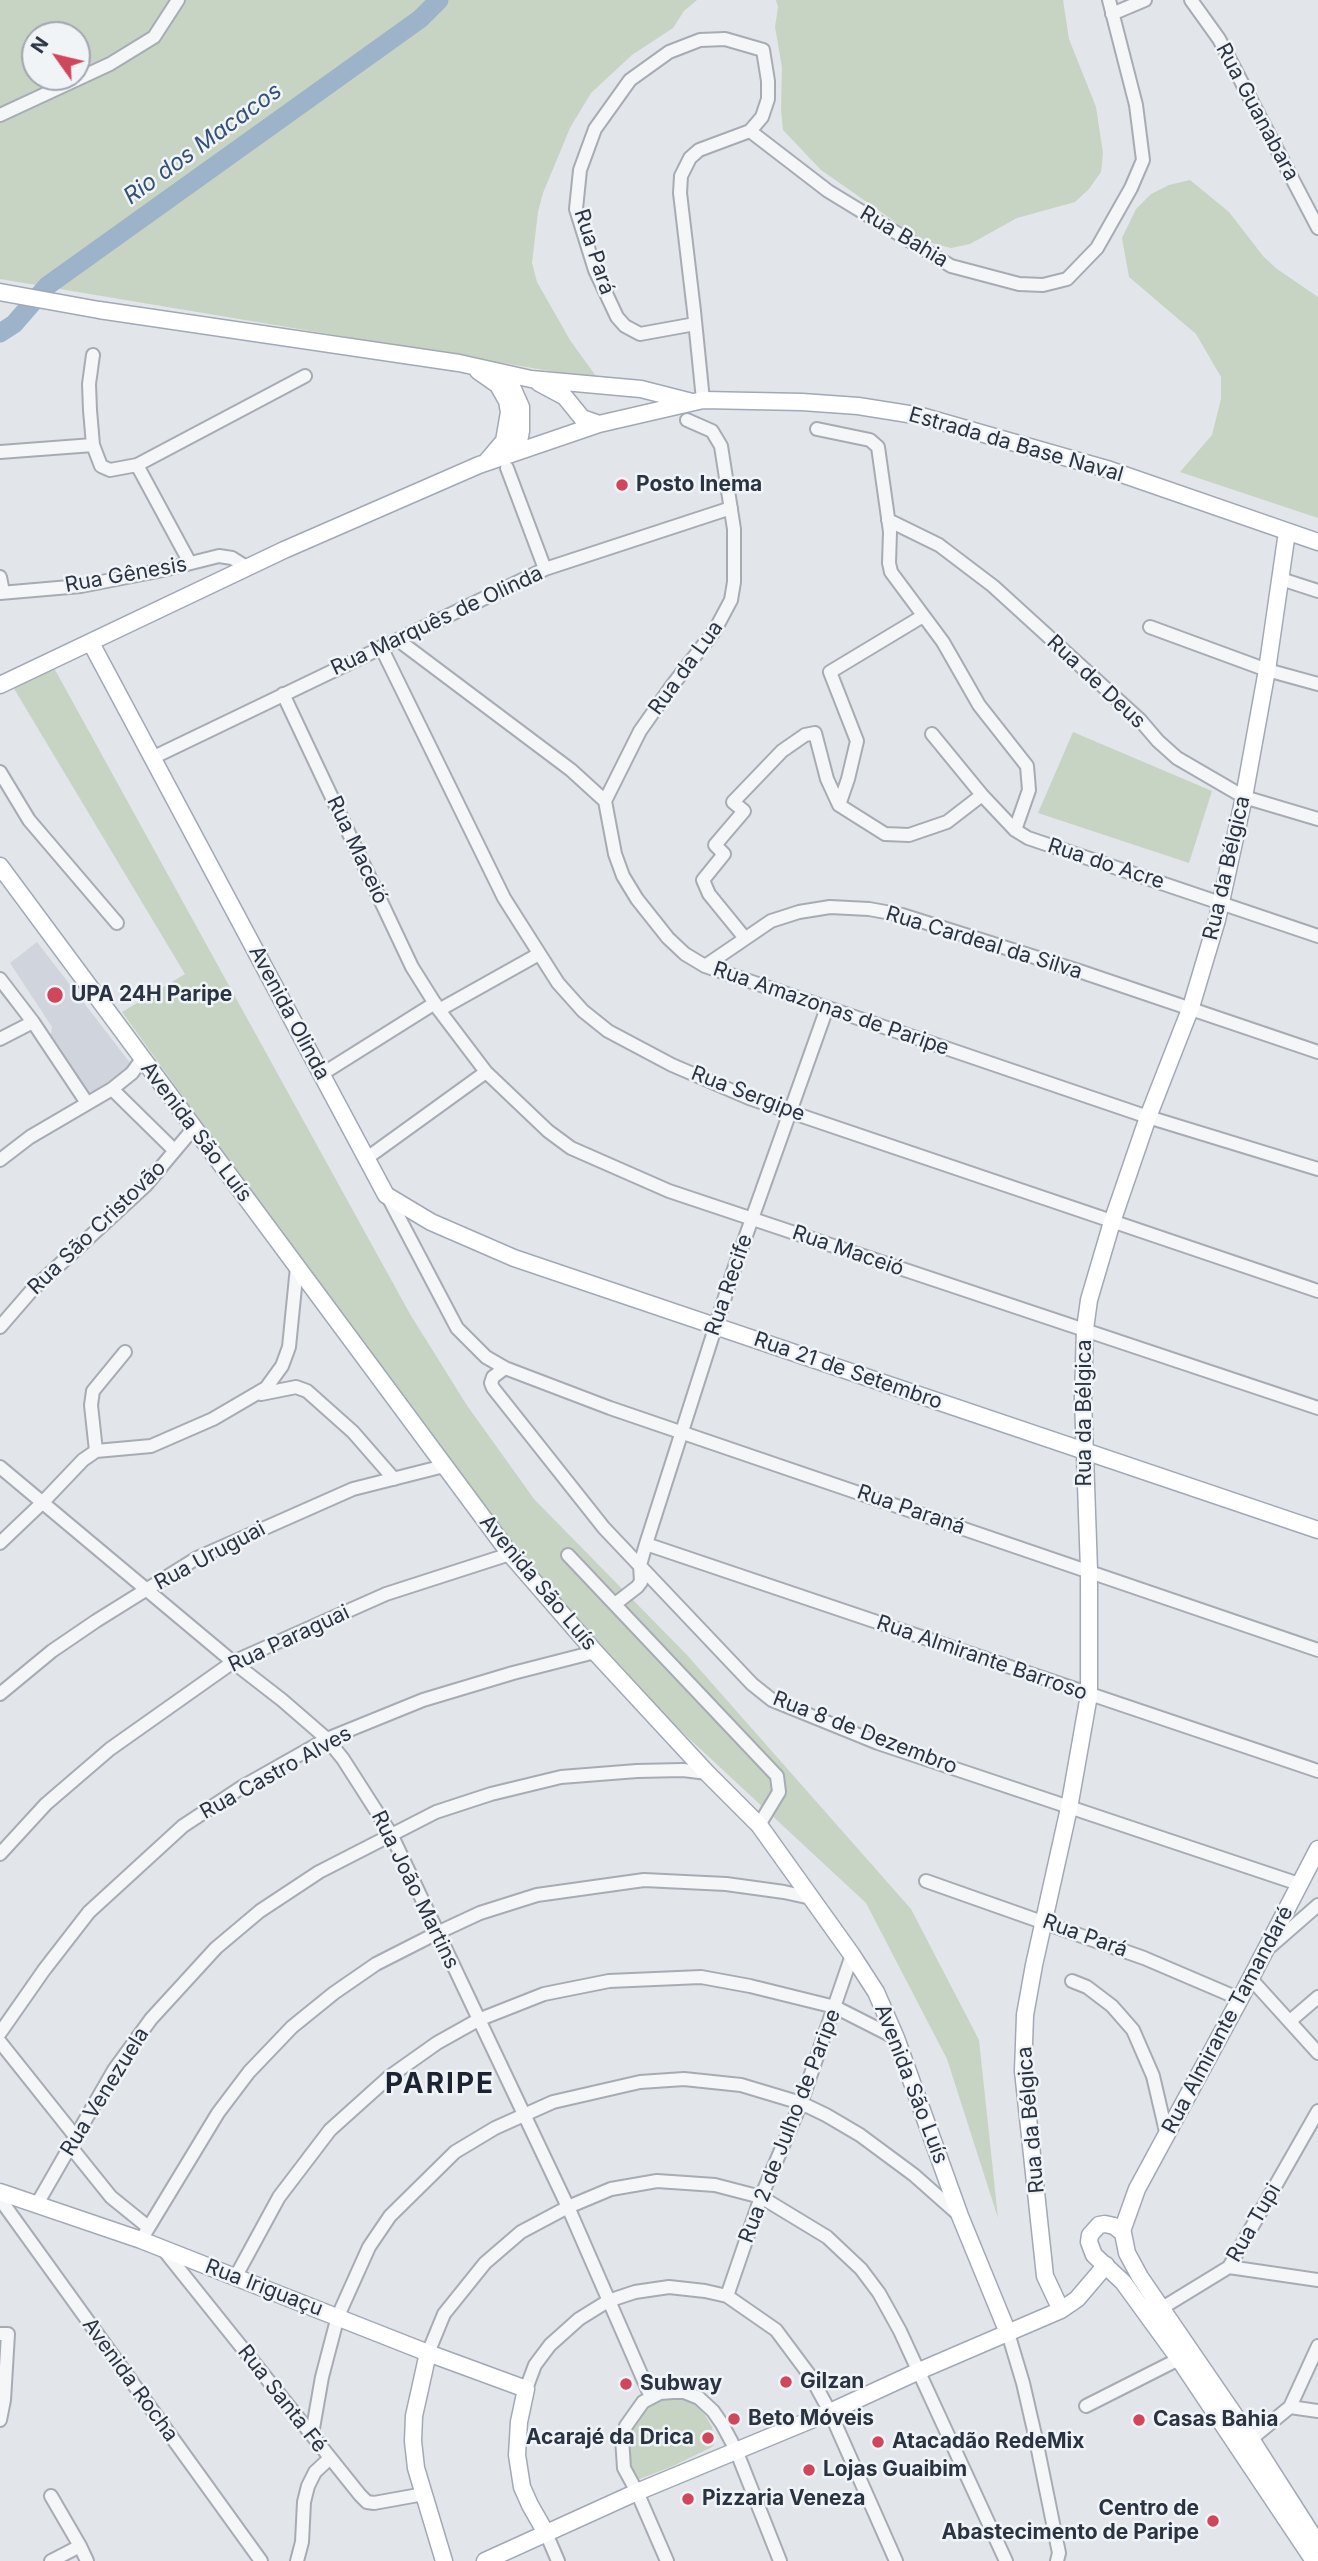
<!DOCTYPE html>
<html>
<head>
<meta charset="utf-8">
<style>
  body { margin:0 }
  #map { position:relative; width:1318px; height:2561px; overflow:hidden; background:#e2e5ea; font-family:Inter,sans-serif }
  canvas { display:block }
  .north { position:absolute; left:21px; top:21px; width:70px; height:70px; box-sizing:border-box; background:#f1f4f7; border:2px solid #a1a7af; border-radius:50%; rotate:304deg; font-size:19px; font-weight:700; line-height:28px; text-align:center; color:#293342 }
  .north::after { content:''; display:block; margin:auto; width:24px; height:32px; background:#d0465b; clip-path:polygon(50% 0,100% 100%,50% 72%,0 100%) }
</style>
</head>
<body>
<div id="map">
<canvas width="1318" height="2561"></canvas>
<div class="north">N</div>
</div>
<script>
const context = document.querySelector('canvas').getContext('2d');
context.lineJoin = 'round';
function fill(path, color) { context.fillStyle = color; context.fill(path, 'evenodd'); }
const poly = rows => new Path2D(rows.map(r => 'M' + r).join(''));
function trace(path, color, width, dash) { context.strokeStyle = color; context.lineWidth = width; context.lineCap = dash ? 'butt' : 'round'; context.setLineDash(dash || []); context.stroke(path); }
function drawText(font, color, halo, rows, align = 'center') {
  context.font = font + ' Inter,sans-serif'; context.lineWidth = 5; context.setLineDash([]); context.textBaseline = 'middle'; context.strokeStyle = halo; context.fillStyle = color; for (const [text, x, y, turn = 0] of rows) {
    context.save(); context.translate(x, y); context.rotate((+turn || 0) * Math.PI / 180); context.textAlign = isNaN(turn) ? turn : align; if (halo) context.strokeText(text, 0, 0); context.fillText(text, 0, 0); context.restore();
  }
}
const built = poly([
  [37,942,131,1064,115,1078,87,1094,50,1039,52,1027,10,963]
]);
const green = poly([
  [0,0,697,0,684,11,673,28,632,55,591,93,570,128,543,193,538,212,532,263,537,282,570,340,598,379,0,279],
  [35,35,77,35,77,77,35,77],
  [776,0,1063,0,1069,39,1096,107,1103,153,1101,172,1089,189,1075,202,1017,218,970,244,951,248,932,243,911,233,821,170,783,130,781,110,782,67,775,27,778,7],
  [1190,180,1229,212,1263,256,1277,269,1318,297,1318,518,1180,472,1212,435,1221,399,1221,377,1196,334,1129,277,1122,238,1136,209,1151,194,1169,185],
  [54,668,410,1314,466,1404,534,1499,687,1655,911,1909,979,2040,998,2218,947,2059,866,1903,596,1652,513,1558,297,1265,189,1105,122,1012,185,974,13,687],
  [1073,732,1212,791,1189,863,1038,813],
  [679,2398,696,2405,705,2415,712,2427,715,2443,712,2447,673,2466,637,2480,624,2465,620,2439,649,2400]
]);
const river = poly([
  [0,333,14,324,47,286,420,19,439,0]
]);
const minor = poly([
  [1191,0,1219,39,1318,228],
  [1112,14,1145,0],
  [0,115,110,64,154,37,178,0],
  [750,131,828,191,951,266,1019,284,1043,285,1067,279,1097,248,1131,188,1143,160,1136,105,1109,0],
  [695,324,640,334,625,326,617,317,595,270,576,209,580,170,595,129,630,80,669,52,700,40,725,39,763,50,768,81,768,99,762,117,750,131,699,150,690,158,681,176,680,193,694,311,701,380,703,400],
  [93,355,89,384,90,410,93,445,101,466,110,470,137,465,190,563],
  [817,429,870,440,878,447,890,532,889,563,891,572,943,642,979,705,1027,766,1029,790,1015,830],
  [0,452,93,445],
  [137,465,305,376],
  [507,468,545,569],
  [888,520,939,545,993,586,1140,720,1158,741,1177,758,1244,797,1318,819],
  [0,577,3,592],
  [1281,579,1318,591],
  [0,593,81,586,163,570,219,556,232,558,248,568],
  [1150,627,1267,670,1318,684],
  [398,640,571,770,605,801,615,854,623,876,637,899,668,938,685,954,705,966,1148,1117,1318,1169],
  [381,647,504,898,558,983,583,1011,608,1031,672,1065,749,1098,1318,1291],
  [283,694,412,967,439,1010,486,1072,548,1131,571,1148,669,1191,1318,1408],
  [932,734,982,795,1015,830,1028,838,1318,936],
  [152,758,545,569,731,508],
  [0,772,29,820,117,923],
  [605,801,640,731,671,687,715,630,731,600,734,582,734,529,721,446,712,431,687,420],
  [839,805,848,779,857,741,830,672,923,616],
  [744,937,709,894,703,880,724,854,715,845,744,811,733,802,782,751,805,735,815,733,827,779,839,805,885,834,909,835,947,822,982,795],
  [705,966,771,921,799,912,830,907,869,909,902,915,1082,972,1318,1052],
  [0,979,33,1022,87,1103],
  [439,1010,539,954],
  [0,1039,33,1022],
  [322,1074,435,1003],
  [112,1089,174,1150],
  [367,1158,486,1072],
  [0,1160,30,1137,112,1089,132,1073,142,1059],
  [387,1195,457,1328,486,1357,505,1368,610,1408,1318,1650],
  [0,1327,32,1290,146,1185,193,1129],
  [505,1368,493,1377,491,1383,493,1388,604,1528,752,1684,772,1700,878,1743,1299,1884],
  [261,1394,296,1387,307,1391,353,1432,394,1479],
  [96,1451,91,1405,93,1391,125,1352],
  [0,1467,233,1662,282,1700,327,1739,343,1759,391,1834,568,2207,651,2397],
  [0,1543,42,1503,83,1460,96,1451,151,1446,213,1419,266,1388,282,1366,289,1347,297,1267],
  [646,1544,1318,1771],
  [568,1555,777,1776,779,1792,759,1825],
  [615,1604,637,1587,641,1582,640,1565,646,1544,733,1272,827,1008],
  [0,1694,52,1651,96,1621,197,1558,353,1489,444,1466],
  [0,1854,46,1804,110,1749,233,1662,386,1594,510,1554],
  [926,1881,1144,1958,1240,1999],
  [1271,1946,1318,1905],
  [1251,1979,1318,2053],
  [1072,1981,1087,1987,1112,2006,1133,2030,1153,2076,1167,2136],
  [1290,2021,1318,1997],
  [0,2033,44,1970,89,1912,183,1826,242,1787,327,1739,423,1700,513,1673,595,1652],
  [0,2042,75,2136],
  [70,2146,111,2197,148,2227],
  [0,2199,261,2561],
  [37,2204,114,2070,151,2019,216,1948,260,1911,319,1872,436,1812,491,1794,561,1777,637,1771,683,1770,707,1773],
  [141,2240,218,2113,249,2072,292,2027,334,1993,376,1964,437,1933,480,1913,537,1895,644,1880,726,1884,784,1892,811,1898],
  [163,2249,360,2495,367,2502,374,2503,424,2494],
  [1229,2267,1318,2280],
  [236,2276,279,2197,330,2130,389,2077,437,2043,478,2020,544,1994,609,1981,701,1977,750,1986,835,2007,896,2038],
  [727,2296,761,2197,801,2103,852,1955],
  [1162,2308,1229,2267,1318,2111],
  [1008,2333,1023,2383,1035,2435,1059,2553,1057,2561],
  [0,2334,8,2334,4,2400,0,2420],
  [428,2353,444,2314,485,2263,521,2232,568,2207,611,2189,657,2181,715,2185,761,2197,827,2237,861,2269,879,2293,900,2331,1006,2561],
  [526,2389,535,2365,550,2345,579,2319,608,2301,635,2292,669,2287,705,2291,727,2296,776,2330,811,2377,830,2412,896,2561],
  [1086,2406,1179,2359],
  [1290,2407,1318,2411],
  [312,2434,322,2377,338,2316,369,2247,390,2216,455,2152,495,2128,553,2102,640,2082,684,2079,741,2085,801,2103,826,2115,860,2135,914,2175,958,2214],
  [1251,2439,1290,2407,1318,2346],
  [51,2496,80,2546],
  [546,2533,558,2561],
  [51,2561,80,2546,87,2561],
  [297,2561,302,2542,304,2502,308,2486,315,2472,329,2459],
  [667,2561,637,2492,624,2468,622,2438,626,2426,643,2402,660,2393,673,2392,684,2392,699,2398,713,2411,722,2424,736,2450,780,2561]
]);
const major = poly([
  [0,292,99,310,459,363,531,379,641,389,692,402],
  [478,371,498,385,507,401,509,412,504,441,487,461],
  [497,374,509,380,521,407,521,431,517,452],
  [539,383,565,397,582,418,599,424],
  [91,643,386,1195,431,1222,514,1258,1318,1530],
  [0,685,284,550,479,465,599,424,703,400,802,402,858,406,921,416,1110,470,1318,542],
  [0,866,510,1554,595,1652,707,1773,759,1825,852,1955,876,1992,896,2038,960,2216,1008,2333],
  [0,2192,141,2240,428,2353,526,2389,519,2422,517,2455,522,2487,530,2505,546,2533],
  [1122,2231,1137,2189,1240,1999,1318,1849],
  [1061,2310,1045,2276,1023,2071,1024,2044,1025,2015,1034,1965,1069,1808,1089,1695,1089,1570,1083,1399,1085,1329,1089,1300,1112,1222,1148,1117,1191,1007,1217,920,1244,797,1267,670,1287,532],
  [428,2353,414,2416,413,2441,416,2468,444,2561],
  [485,2561,637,2492,830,2412,919,2371,1061,2310,1077,2299,1106,2265],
  [1314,2561,1179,2359,1123,2282,1094,2255,1089,2242,1090,2235,1099,2225,1105,2224,1114,2226,1123,2233,1127,2253,1140,2277,1251,2439,1318,2544]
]);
const markers = [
  [622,485,7,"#d0465b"],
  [55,995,9,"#d0465b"],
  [786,2382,7,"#d0465b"],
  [626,2384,7,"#d0465b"],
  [734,2419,7,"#d0465b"],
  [1139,2420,7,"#d0465b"],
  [708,2438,7,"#d0465b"],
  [878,2442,7,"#d0465b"],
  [809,2470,7,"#d0465b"],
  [688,2499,7,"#d0465b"],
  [1213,2521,7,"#d0465b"]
];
const streetNames = [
  ["Rua Guanabara",1257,112,62],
  ["Rua Bahia",904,237,31],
  ["Rua Pará",594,252,72],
  ["Estrada da Base Naval",1016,445,16],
  ["Rua Gênesis",126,575,-10],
  ["Rua Marquês de Olinda",437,621,-25],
  ["Rua da Lua",686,668,-54],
  ["Rua de Deus",1096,682,43],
  ["Rua Maceió",357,850,65],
  ["Rua do Acre",1106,864,18],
  ["Rua da Bélgica",1227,868,-77],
  ["Rua Cardeal da Silva",984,943,17],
  ["Rua Amazonas de Paripe",831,1009,19],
  ["Avenida Olinda",289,1013,62],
  ["Rua Sergipe",748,1094,21],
  ["Avenida São Luís",196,1132,53],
  ["Rua São Cristovão",97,1228,-44],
  ["Rua Maceió",848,1251,19],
  ["Rua Recife",729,1285,-71],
  ["Rua 21 de Setembro",848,1371,19],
  ["Rua da Bélgica",1085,1413,-90],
  ["Rua Paraná",911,1510,19],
  ["Rua Uruguai",210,1556,-28],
  ["Avenida São Luís",538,1583,50],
  ["Rua Paraguai",289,1639,-25],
  ["Rua Almirante Barroso",982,1658,19],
  ["Rua 8 de Dezembro",865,1733,21],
  ["Rua Castro Alves",276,1773,-29],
  ["Rua João Martins",415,1890,64],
  ["Rua Pará",1085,1936,20],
  ["Rua Almirante Tamandaré",1228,2020,-62],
  ["Avenida São Luís",911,2084,69],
  ["Rua Venezuela",105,2092,-58],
  ["Rua da Bélgica",1031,2120,-95],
  ["Rua 2 de Julho de Paripe",790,2126,-69],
  ["Rua Tupi",1254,2223,-60],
  ["Rua Iriguaçu",264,2288,21],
  ["Avenida Rocha",130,2380,54],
  ["Rua Santa Fé",282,2399,52]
];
const poiNames = [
  ["Posto Inema",636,485],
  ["UPA 24H Paripe",71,995],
  ["Gilzan",800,2382],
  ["Subway",640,2384],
  ["Beto Móveis",748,2419],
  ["Casas Bahia",1153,2420],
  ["Acarajé da Drica",694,2438,"right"],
  ["Atacadão RedeMix",892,2442],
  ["Lojas Guaibim",823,2470],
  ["Pizzaria Veneza",702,2499],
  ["Centro de",1199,2509,"right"],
  ["Abastecimento de Paripe",1199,2533,"right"]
];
const waterNames = [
  ["Rio dos Macacos",203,144,-36]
];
const districtNames = [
  ["PARIPE",440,2085]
];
fill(built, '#d0d4dc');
fill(green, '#c7d4c3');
trace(river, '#9cb3ca', 19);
trace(minor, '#a7acb4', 16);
trace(major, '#a1a9b6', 19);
trace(minor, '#f4f6f8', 12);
trace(major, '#fff', 16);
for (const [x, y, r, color] of markers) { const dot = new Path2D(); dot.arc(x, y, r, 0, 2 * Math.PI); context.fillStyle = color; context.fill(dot); trace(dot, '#f1f4f7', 2.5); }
drawText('21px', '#293342', '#f1f4f7', streetNames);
drawText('bold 21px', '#293342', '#f1f4f7', poiNames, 'left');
drawText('italic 23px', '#335177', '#f1f4f7', waterNames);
context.letterSpacing = '2px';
drawText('bold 28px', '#1c2433', '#f1f4f7', districtNames);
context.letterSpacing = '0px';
</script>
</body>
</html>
